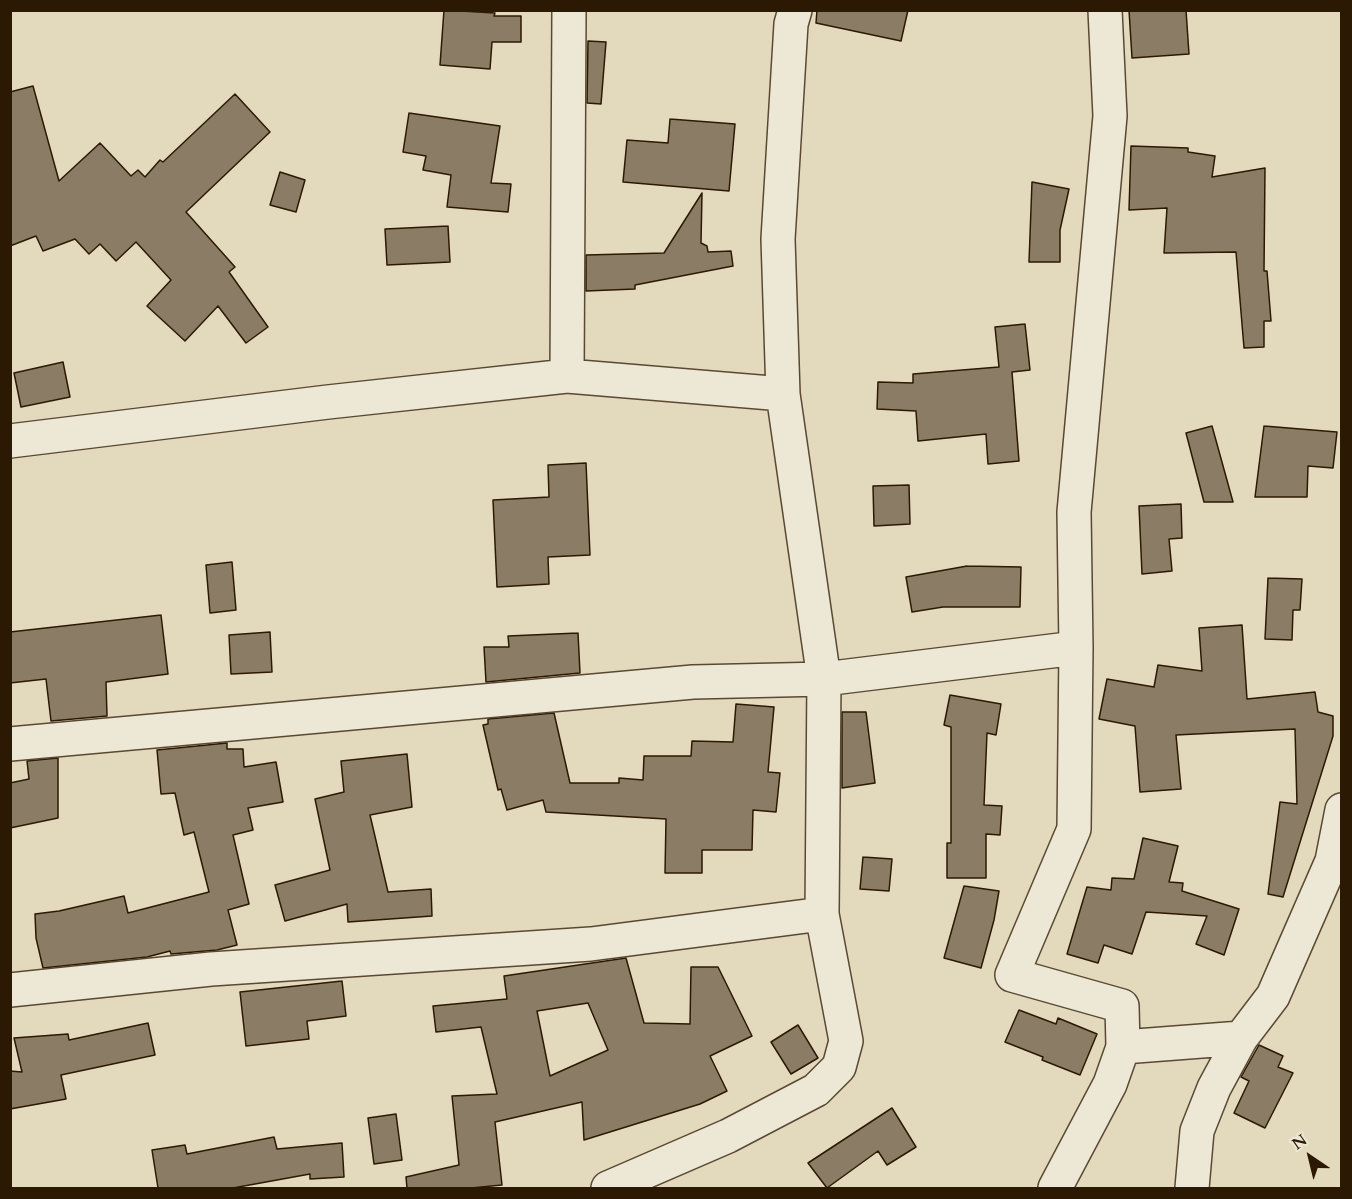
<!DOCTYPE html>
<html>
<head>
<meta charset="utf-8">
<style>
  body { margin:0 }
  #map { position:relative; width:1352px; height:1199px; overflow:hidden; background:#e3dabe; font-family:Cardo,serif }
  canvas { display:block }
  .frame { position:absolute; inset:0; border:12px solid #2c1904; pointer-events:none }
  .north { position:absolute; left:1280px; top:1127px; width:60px; height:60px; -webkit-text-stroke:4px #ede7d5; paint-order:stroke; rotate:325deg; font-size:16px; font-weight:700; line-height:24px; text-align:center; color:#2c1904 }
  .north::after { content:''; display:block; margin:auto; width:21px; height:27px; background:#2c1904; clip-path:polygon(50% 0,100% 100%,50% 72%,0 100%) }
</style>
</head>
<body>
<div id="map">
<canvas width="1352" height="1199"></canvas>
<div class="frame"></div>
<div class="north">N</div>
</div>
<script>
const context = document.querySelector('canvas').getContext('2d');
context.lineJoin = 'round';
function fill(path, color) { context.fillStyle = color; context.fill(path, 'evenodd'); }
const poly = rows => new Path2D(rows.map(r => 'M' + r).join(''));
function trace(path, color, width, dash) { context.strokeStyle = color; context.lineWidth = width; context.lineCap = dash ? 'butt' : 'round'; context.setLineDash(dash || []); context.stroke(path); }
const building = poly([
  [444,10,495,13,494,16,521,16,521,42,492,42,490,69,440,65,444,10],
  [817,10,908,10,901,41,816,23,817,10],
  [1129,10,1186,10,1189,54,1132,58,1129,10],
  [588,41,606,42,601,104,587,103,588,41],
  [33,86,59,181,100,143,131,176,138,170,145,177,160,160,163,162,235,94,270,132,186,212,235,267,229,272,268,327,246,343,218,306,185,341,147,306,171,280,136,242,116,261,100,244,89,254,75,239,43,251,36,236,10,246,10,92,33,86],
  [409,113,500,126,491,183,511,184,508,212,447,207,451,175,423,170,426,156,403,152,409,113],
  [670,119,735,124,729,191,623,182,627,140,668,143,670,119],
  [1131,146,1188,148,1188,152,1215,156,1212,177,1265,168,1264,271,1267,271,1271,321,1264,321,1264,347,1244,348,1236,252,1164,253,1167,208,1129,210,1131,146],
  [280,172,305,180,296,212,270,205,280,172],
  [1032,182,1069,189,1060,230,1060,262,1029,262,1032,182],
  [702,193,701,243,707,246,708,252,731,251,733,266,635,285,635,289,586,291,586,255,664,253,702,193],
  [448,226,450,262,387,265,385,229,448,226],
  [1025,324,1030,370,1012,372,1019,461,988,464,986,434,918,441,916,411,877,409,878,382,913,383,913,374,999,367,995,327,1025,324],
  [63,362,70,397,21,407,14,373,63,362],
  [1212,426,1233,502,1204,502,1186,433,1212,426],
  [1264,426,1337,432,1333,468,1308,466,1307,497,1255,497,1264,426],
  [586,463,590,555,548,557,549,584,497,587,493,500,549,497,548,465,586,463],
  [909,485,910,524,874,526,873,486,909,485],
  [1181,504,1182,538,1169,539,1172,571,1142,574,1139,506,1181,504],
  [232,562,236,610,210,613,206,565,232,562],
  [967,566,1021,567,1020,607,943,607,912,612,906,577,967,566],
  [1268,578,1302,579,1300,610,1293,610,1292,640,1265,639,1268,578],
  [161,615,168,674,106,682,107,716,51,721,46,679,10,683,10,632,161,615],
  [1242,625,1247,699,1315,692,1318,712,1333,716,1333,736,1283,897,1268,894,1280,802,1297,804,1295,729,1176,735,1181,789,1140,792,1135,726,1099,719,1107,679,1154,687,1158,665,1202,671,1199,628,1242,625],
  [270,632,272,672,231,674,229,635,270,632],
  [578,633,580,673,486,682,484,647,509,647,508,636,578,633],
  [950,695,1001,704,996,735,987,733,984,805,1002,806,1000,835,986,834,986,878,947,878,947,843,951,843,951,727,944,725,950,695],
  [736,704,774,707,768,772,780,773,776,812,753,810,752,850,702,850,702,873,665,873,666,819,546,812,543,800,507,810,501,789,498,790,483,725,488,724,488,719,554,713,570,783,619,783,619,778,643,780,644,756,691,756,692,741,733,742,736,704],
  [842,712,866,712,875,783,842,788,842,712],
  [227,743,227,749,243,749,244,767,276,762,283,802,248,808,253,830,233,835,249,904,228,910,237,945,217,950,171,954,170,951,147,957,43,968,36,938,35,914,59,911,124,896,128,913,209,892,194,832,184,835,175,793,161,794,157,750,227,743],
  [407,754,412,807,370,815,388,892,431,889,432,916,348,922,347,904,285,921,275,885,330,870,315,799,344,792,341,761,407,754],
  [58,758,58,818,10,828,10,783,29,779,27,761,58,758],
  [1143,838,1178,846,1169,882,1183,883,1182,891,1239,909,1224,955,1196,944,1207,916,1146,912,1132,954,1104,945,1098,963,1067,954,1087,887,1111,890,1112,878,1134,879,1143,838],
  [863,857,892,859,889,891,860,889,863,857],
  [964,886,999,891,994,920,981,968,944,958,964,886],
  [626,958,644,1023,690,1024,691,967,718,967,752,1036,710,1056,727,1091,700,1104,584,1140,582,1102,495,1122,502,1185,471,1188,407,1188,406,1177,459,1165,452,1096,497,1094,481,1027,436,1032,433,1006,507,999,504,976,626,958],
  [588,1003,608,1050,550,1076,537,1011,588,1003],
  [342,981,346,1016,307,1021,309,1039,246,1046,240,992,342,981],
  [1019,1010,1056,1024,1058,1018,1097,1034,1080,1075,1042,1060,1043,1057,1005,1042,1019,1010],
  [148,1023,155,1055,61,1075,66,1099,10,1109,10,1071,22,1072,14,1038,68,1034,69,1040,148,1023],
  [798,1025,818,1058,791,1074,771,1042,798,1025],
  [1259,1045,1283,1056,1278,1067,1293,1073,1265,1128,1234,1113,1249,1081,1241,1077,1259,1045],
  [892,1108,916,1147,887,1165,878,1151,827,1188,808,1163,892,1108],
  [396,1114,402,1160,374,1164,368,1118,396,1114],
  [274,1137,277,1149,342,1143,344,1177,310,1179,310,1174,233,1188,158,1188,152,1150,185,1145,187,1154,274,1137]
]);
const minor = poly([
  [567,376,569,10],
  [10,441,328,402,567,376,783,394],
  [10,744,693,682,824,679,1076,648],
  [10,990,211,969,591,944,822,914],
  [1123,1047,1241,1038,1273,996,1332,861,1342,810],
  [608,1188,728,1136,816,1090,839,1067,846,1041,822,914,824,679,783,394,778,239,791,24,795,10],
  [1055,1188,1110,1084,1123,1047,1122,1006,1012,975,1074,829,1076,648,1074,512,1110,116,1105,10],
  [1192,1188,1197,1131,1214,1088,1241,1038]
]);
fill(building, '#8b7d65');
trace(building, '#2c1904', 1.5);
trace(minor, '#5a4932', 36);
trace(minor, '#ede7d5', 33);
</script>
</body>
</html>
